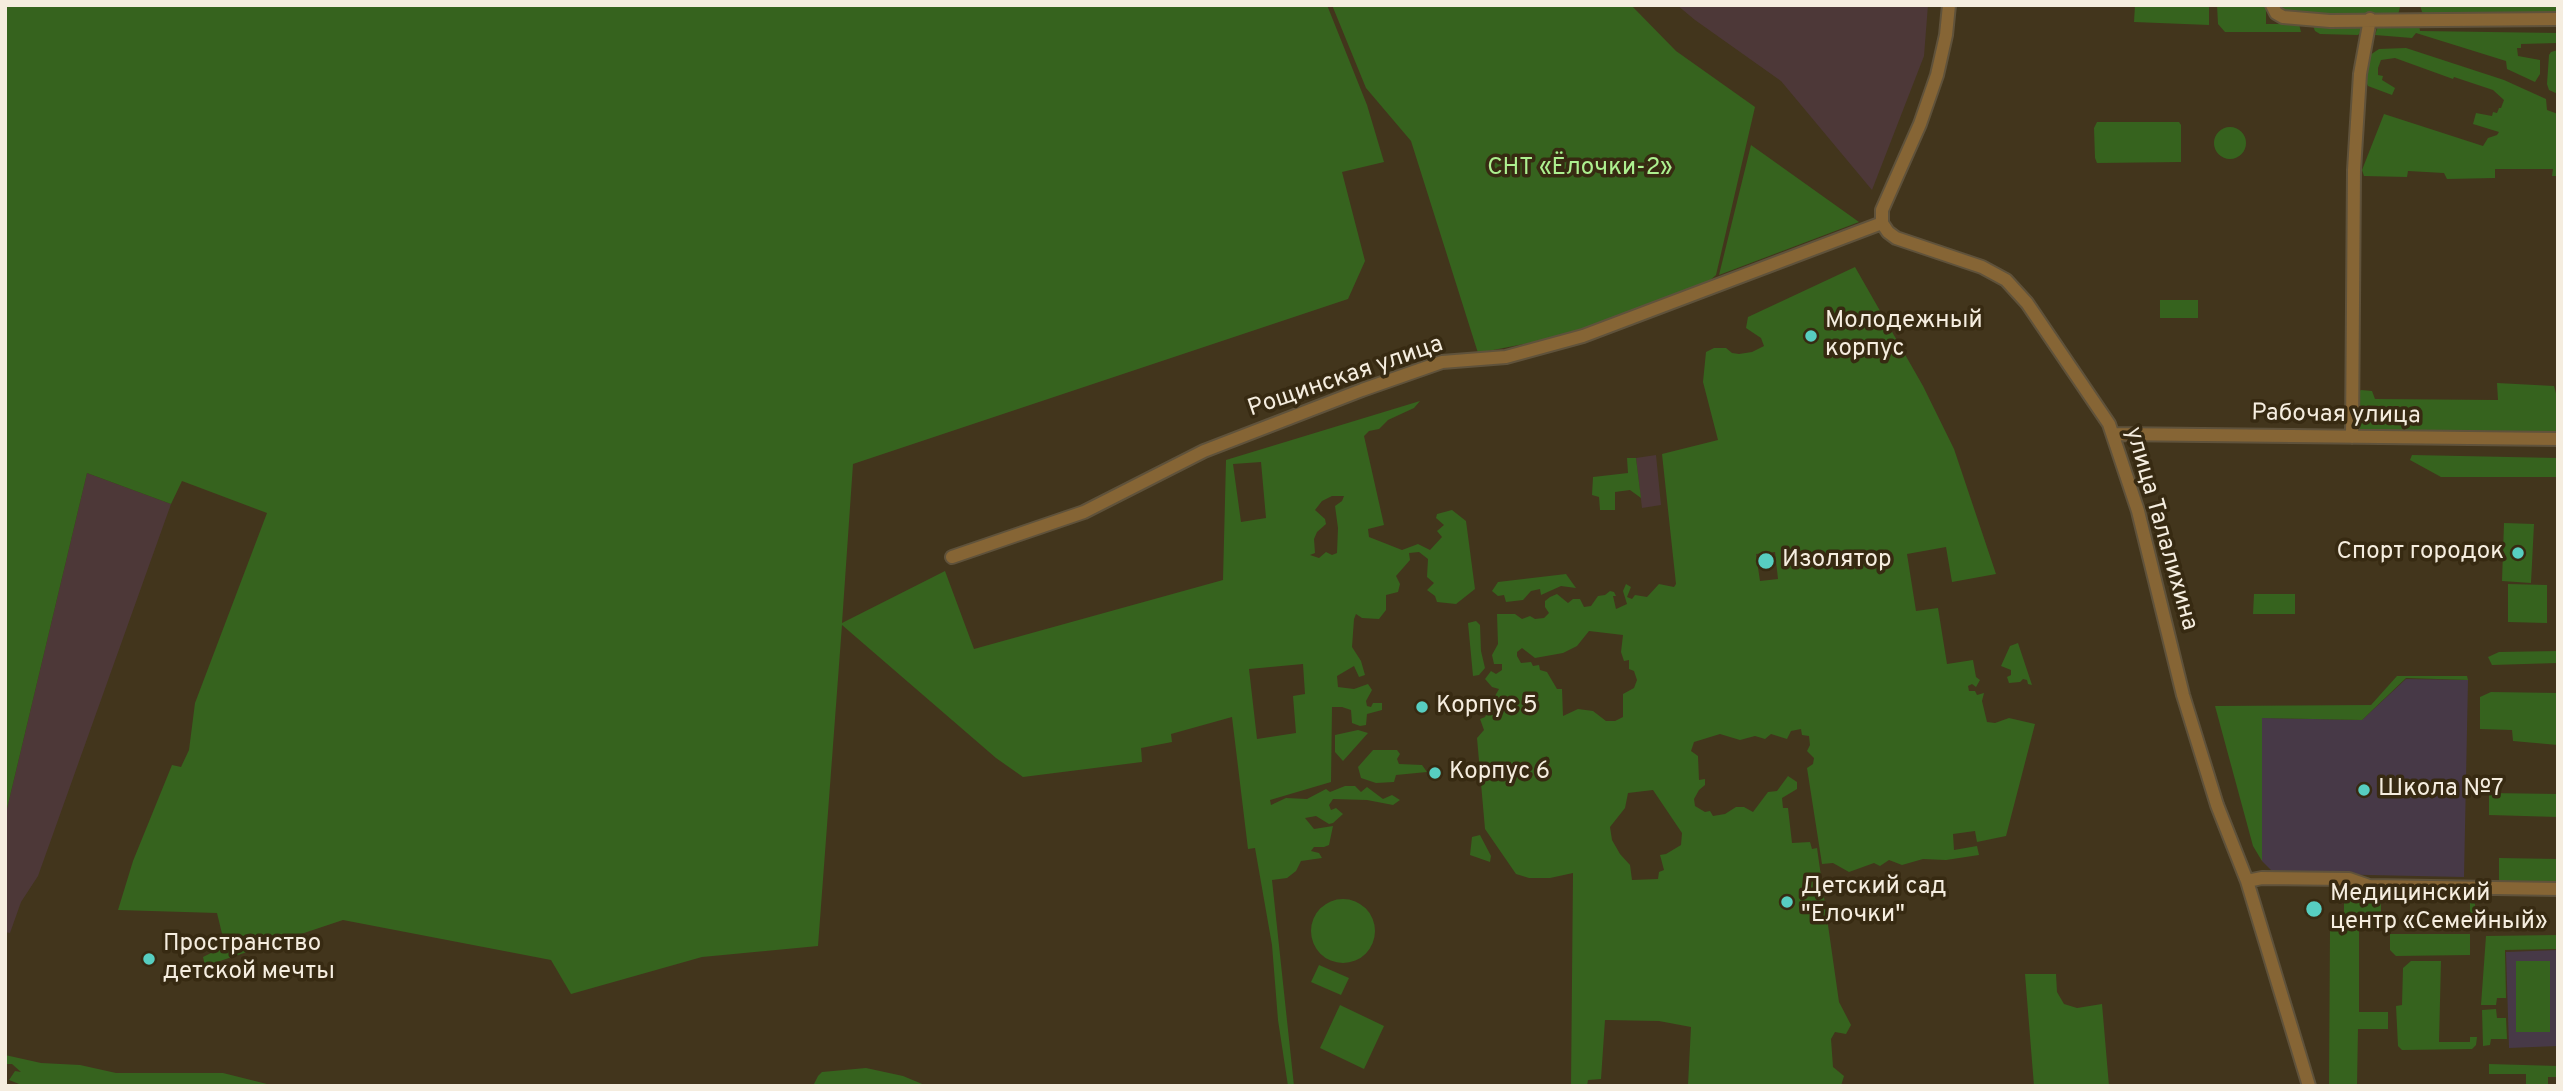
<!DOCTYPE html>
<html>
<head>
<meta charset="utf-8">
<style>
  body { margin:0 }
  #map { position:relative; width:2563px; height:1091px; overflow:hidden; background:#42351c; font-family:Overpass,sans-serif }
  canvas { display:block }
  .frame { position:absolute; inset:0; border:7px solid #f5eddf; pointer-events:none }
</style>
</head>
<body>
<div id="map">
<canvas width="2563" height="1091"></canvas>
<div class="frame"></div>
</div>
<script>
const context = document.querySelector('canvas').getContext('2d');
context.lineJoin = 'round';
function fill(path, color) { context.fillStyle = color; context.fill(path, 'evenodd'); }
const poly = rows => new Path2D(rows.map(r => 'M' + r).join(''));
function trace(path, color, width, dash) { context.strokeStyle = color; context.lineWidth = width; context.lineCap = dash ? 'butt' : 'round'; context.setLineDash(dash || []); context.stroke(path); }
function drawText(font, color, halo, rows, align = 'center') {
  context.font = font + ' Overpass,sans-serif'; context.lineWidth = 7; context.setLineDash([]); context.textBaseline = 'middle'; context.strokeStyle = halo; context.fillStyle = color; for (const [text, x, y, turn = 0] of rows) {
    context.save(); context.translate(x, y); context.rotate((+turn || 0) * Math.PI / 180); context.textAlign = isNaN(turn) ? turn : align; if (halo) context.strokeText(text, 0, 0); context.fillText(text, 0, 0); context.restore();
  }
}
const industrial = poly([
  [1677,5,1928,5,1924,56,1872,190,1781,81,1695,20],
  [1656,455,1661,505,1642,508,1636,458],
  [87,473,171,504,38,876,21,902,10,933,5,932,5,817]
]);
const education = poly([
  [2406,679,2468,680,2464,877,2274,873,2262,861,2262,718,2362,720],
  [2558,950,2558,1046,2509,1048,2506,952]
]);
const green = poly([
  [5,5,1327,5,1367,105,1384,162,1342,172,1365,261,1348,299,853,464,842,623,945,571,974,649,1223,580,1226,460,1420,401,1414,408,1388,420,1379,429,1369,431,1364,436,1384,525,1368,529,1369,537,1402,550,1418,544,1430,550,1442,537,1437,531,1444,525,1436,518,1437,514,1452,510,1466,521,1475,589,1456,604,1437,602,1435,596,1427,590,1434,583,1427,577,1428,559,1419,552,1409,553,1410,560,1396,576,1400,584,1398,592,1386,595,1386,610,1379,619,1362,618,1356,614,1354,619,1352,647,1361,661,1365,675,1359,677,1354,666,1337,676,1338,687,1354,689,1368,684,1372,690,1366,701,1367,706,1371,707,1373,703,1382,703,1382,710,1367,714,1366,725,1360,726,1352,723,1351,710,1342,707,1332,707,1331,782,1270,800,1271,805,1286,798,1307,799,1326,789,1330,792,1345,786,1355,786,1361,792,1367,787,1383,799,1392,795,1400,800,1393,805,1367,800,1333,799,1329,805,1331,810,1336,808,1343,814,1333,823,1329,824,1316,816,1305,818,1314,829,1333,826,1329,845,1324,847,1314,847,1311,851,1319,853,1322,858,1301,861,1296,871,1287,878,1272,880,1294,1086,1288,1086,1278,1020,1272,945,1255,848,1248,849,1232,717,1171,734,1172,742,1141,748,1142,762,1023,777,996,758,842,625,818,946,702,957,571,994,551,960,343,920,205,966,203,957,225,946,217,913,118,910,133,861,172,765,181,767,189,750,195,703,267,513,182,481,171,504,87,473,5,817],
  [1261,462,1266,518,1241,522,1233,464],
  [1332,496,1344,496,1342,501,1335,506,1338,528,1337,553,1332,555,1326,552,1319,558,1310,555,1315,553,1314,539,1317,532,1326,524,1325,519,1315,510,1322,501],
  [1303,664,1305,694,1293,696,1296,733,1257,739,1249,669],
  [1332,5,1631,5,1676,51,1755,107,1716,275,1705,285,1580,333,1478,353,1411,141,1366,88],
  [2135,5,2209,5,2209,25,2134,22],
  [2217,5,2266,5,2266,24,2299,24,2301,32,2225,32,2218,24],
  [2278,5,2399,5,2400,7,2398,15,2334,15,2281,11],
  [2420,5,2558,5,2558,14,2428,14,2422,12],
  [2419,24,2420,31,2558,33,2558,43,2521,44,2521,48,2517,48,2518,56,2540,60,2540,74,2535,82,2507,69,2506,61,2416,33,2412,38,2375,35,2378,26],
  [2313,26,2361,27,2362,31,2358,35,2320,34,2315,31],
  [2406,48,2504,80,2546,99,2547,110,2558,114,2558,176,2552,176,2553,169,2495,169,2495,178,2447,179,2444,173,2408,171,2407,177,2364,176,2362,170,2384,114,2483,146,2488,138,2497,135,2499,132,2473,124,2476,113,2492,116,2493,112,2497,113,2499,108,2501,108,2504,100,2493,90,2454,77,2453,79,2395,58,2381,60,2378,68,2378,75,2383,76,2382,80,2395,88,2392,95,2368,86,2365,80,2370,55,2379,49],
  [2558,50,2558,94,2549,90,2547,84,2549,55,2551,52],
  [2097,122,2179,122,2181,125,2181,162,2097,163,2095,158,2094,128],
  '2214 143a16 16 0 1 1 32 0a16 16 0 1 1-32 0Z',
  [1751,145,1859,222,1719,275],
  [1855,267,1923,386,1954,449,1996,574,1952,582,1946,547,1907,554,1916,611,1938,608,1947,664,1973,660,1976,677,1980,680,1976,687,1972,684,1968,686,1969,691,1975,691,1977,695,1984,693,1982,701,1987,722,1995,723,2009,718,2035,724,2006,836,1977,842,1975,831,1953,834,1954,850,1977,846,1979,855,1946,860,1923,859,1902,865,1889,860,1880,866,1874,863,1849,872,1833,863,1822,864,1807,768,1813,764,1814,758,1807,751,1810,745,1809,736,1802,735,1801,729,1791,731,1787,739,1771,734,1765,739,1755,736,1740,740,1720,734,1694,742,1691,751,1698,756,1699,780,1705,779,1705,785,1699,790,1694,799,1695,806,1705,812,1710,811,1713,816,1725,814,1736,807,1744,807,1753,812,1768,792,1777,791,1788,776,1797,782,1797,789,1782,798,1783,808,1788,808,1792,843,1810,842,1812,849,1817,848,1839,1002,1851,1025,1846,1034,1835,1032,1831,1039,1833,1067,1844,1076,1841,1086,1682,1086,1688,1085,1691,1027,1659,1021,1605,1020,1601,1079,1588,1080,1587,1086,1571,1086,1573,873,1550,878,1529,878,1516,874,1485,829,1477,738,1484,730,1480,719,1485,717,1488,711,1482,703,1495,696,1499,689,1492,687,1485,679,1491,671,1496,674,1502,670,1502,664,1494,664,1492,655,1498,644,1497,614,1515,614,1522,619,1530,616,1535,619,1544,618,1549,613,1545,607,1545,601,1550,597,1557,594,1568,603,1573,599,1580,599,1584,607,1591,606,1598,596,1605,595,1610,591,1614,592,1616,596,1613,596,1616,609,1627,604,1623,591,1626,584,1631,587,1627,597,1632,599,1635,595,1647,597,1659,584,1674,587,1676,584,1662,454,1718,440,1703,382,1706,352,1714,348,1726,348,1732,353,1739,354,1752,352,1764,346,1761,338,1746,328,1748,317],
  [1775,552,1778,579,1760,581,1756,554],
  [1589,631,1623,635,1621,652,1624,661,1629,660,1629,669,1634,671,1637,680,1634,688,1623,694,1623,717,1615,721,1606,721,1593,711,1578,709,1563,716,1562,689,1557,689,1547,672,1540,670,1539,665,1533,666,1531,662,1521,663,1517,656,1517,652,1522,648,1535,658,1563,653,1577,646],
  [1653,790,1682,833,1681,845,1666,854,1660,855,1664,870,1659,872,1658,879,1632,880,1630,865,1620,854,1612,840,1610,827,1625,808,1628,793],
  [2160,300,2198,300,2198,318,2160,318],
  [2497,383,2554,386,2558,401,2558,433,2361,432,2357,428,2357,393,2361,390,2372,391,2375,399,2498,400],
  [2412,455,2558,458,2558,477,2441,477,2410,460],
  [1627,458,1636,458,1641,498,1630,490,1615,492,1615,510,1600,510,1599,497,1592,495,1593,477,1628,473],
  [2504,523,2534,524,2531,583,2502,581],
  [1566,574,1576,588,1561,586,1541,595,1540,589,1531,591,1523,600,1506,602,1504,595,1498,596,1492,591,1498,582],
  [2508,584,2547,585,2547,623,2508,622],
  [2254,594,2295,594,2295,614,2253,614],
  [1476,621,1480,625,1481,651,1485,668,1479,675,1473,676,1468,623],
  [2018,643,2032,685,2028,684,2027,680,2023,679,2020,682,2009,683,2007,677,2011,675,2011,670,2001,666,2010,646],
  [2558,651,2558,663,2492,665,2488,657,2499,652],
  [2397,676,2467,676,2468,680,2406,678,2362,720,2262,718,2262,861,2253,846,2215,706,2371,705],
  [2491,692,2558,693,2558,745,2513,741,2512,730,2480,729,2480,697],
  [1358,730,1368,733,1343,761,1335,752,1335,735],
  [1373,750,1397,750,1400,754,1397,759,1399,764,1422,765,1427,772,1396,775,1394,782,1376,783,1361,778,1358,767],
  [2489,793,2558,794,2558,817,2489,815],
  [1480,835,1491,856,1490,862,1470,855,1472,837],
  [2499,858,2558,859,2558,882,2499,881],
  [2344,893,2381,893,2381,930,2359,930,2359,1012,2388,1012,2388,1029,2358,1029,2357,1086,2329,1086,2330,929,2344,929],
  [2386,893,2469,895,2475,904,2475,926,2470,926,2470,902,2386,900],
  '1311 931a32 32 0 1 1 64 0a32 32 0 1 1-64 0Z',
  [2390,934,2470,934,2470,955,2396,956,2390,950],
  [2558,935,2558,949,2505,950,2506,998,2497,998,2496,1005,2481,1005,2486,936],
  [2411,961,2441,961,2439,1042,2470,1042,2470,1037,2477,1037,2476,1045,2472,1049,2402,1050,2398,1046,2396,1006,2402,1005,2403,968],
  [2516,961,2550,961,2550,1032,2516,1032],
  [1319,965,1349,978,1341,995,1311,982],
  [2025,974,2056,974,2057,992,2064,1004,2077,1008,2102,1004,2109,1086,2034,1086],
  [1340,1005,1384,1026,1364,1069,1320,1048],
  [2496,1009,2497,1018,2506,1018,2507,1039,2491,1039,2490,1045,2483,1046,2482,1010],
  [5,1055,41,1063,80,1065,116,1073,223,1073,275,1086,24,1086,9,1080,15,1071,21,1072,12,1064,5,1064],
  [2489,1064,2558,1066,2558,1077,2548,1077,2548,1086,2526,1086,2526,1074,2489,1074],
  [866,1068,903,1076,927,1086,813,1086,818,1076,822,1072]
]);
const minor = poly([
  [1949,5,1946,35,1937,75,1920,124,1882,210,1882,223,1888,232,1896,238,1982,267,2006,280,2027,303,2109,424,2138,511,2183,695,2217,805,2247,881,2309,1086],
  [2272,5,2276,13,2283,17,2330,21,2558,19],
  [2114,434,2558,439],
  [2352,437,2354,170,2360,74,2370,19],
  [952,557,1084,512,1204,451,1362,390,1442,362,1506,357,1583,336,1882,223],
  [2247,881,2262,878,2349,879,2369,886,2558,889]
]);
const markers = [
  [1811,336,7,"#57cec1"],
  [2518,553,7,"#57cec1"],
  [1766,561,9,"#57cec1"],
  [1422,707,7,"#57cec1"],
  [1435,773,7,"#57cec1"],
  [2364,790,7,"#57cec1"],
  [1787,902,7,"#57cec1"],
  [2314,909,9,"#57cec1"],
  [149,959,7,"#57cec1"]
];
const parkNames = [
  ["СНТ «Ёлочки-2»",1580,169]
];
const poiNames = [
  ["Молодежный",1825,322],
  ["корпус",1825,350],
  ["Спорт городок",2504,553,"right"],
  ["Изолятор",1782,561],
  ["Корпус 5",1436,707],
  ["Корпус 6",1449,773],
  ["Школа №7",2378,790],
  ["Детский сад",1801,888],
  ["\"Елочки\"",1801,916],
  ["Медицинский",2330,895],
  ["центр «Семейный»",2330,923],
  ["Пространство",163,945],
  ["детской мечты",163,973]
];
const streetNames = [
  ["Рощинская улица",1346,378,-19],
  ["Рабочая улица",2336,416,1],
  ["улица Талалихина",2160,529,74]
];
fill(industrial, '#4d3838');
fill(education, '#473947');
fill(green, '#36631e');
trace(minor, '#5f523b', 16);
trace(minor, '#866535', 12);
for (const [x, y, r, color] of markers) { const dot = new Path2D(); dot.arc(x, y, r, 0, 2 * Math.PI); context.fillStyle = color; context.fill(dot); trace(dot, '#372a12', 2.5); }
drawText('24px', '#adf08f', '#372a12', parkNames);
drawText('24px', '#f5eddf', '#372a12', poiNames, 'left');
drawText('24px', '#f5eddf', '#372a12', streetNames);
</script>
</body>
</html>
